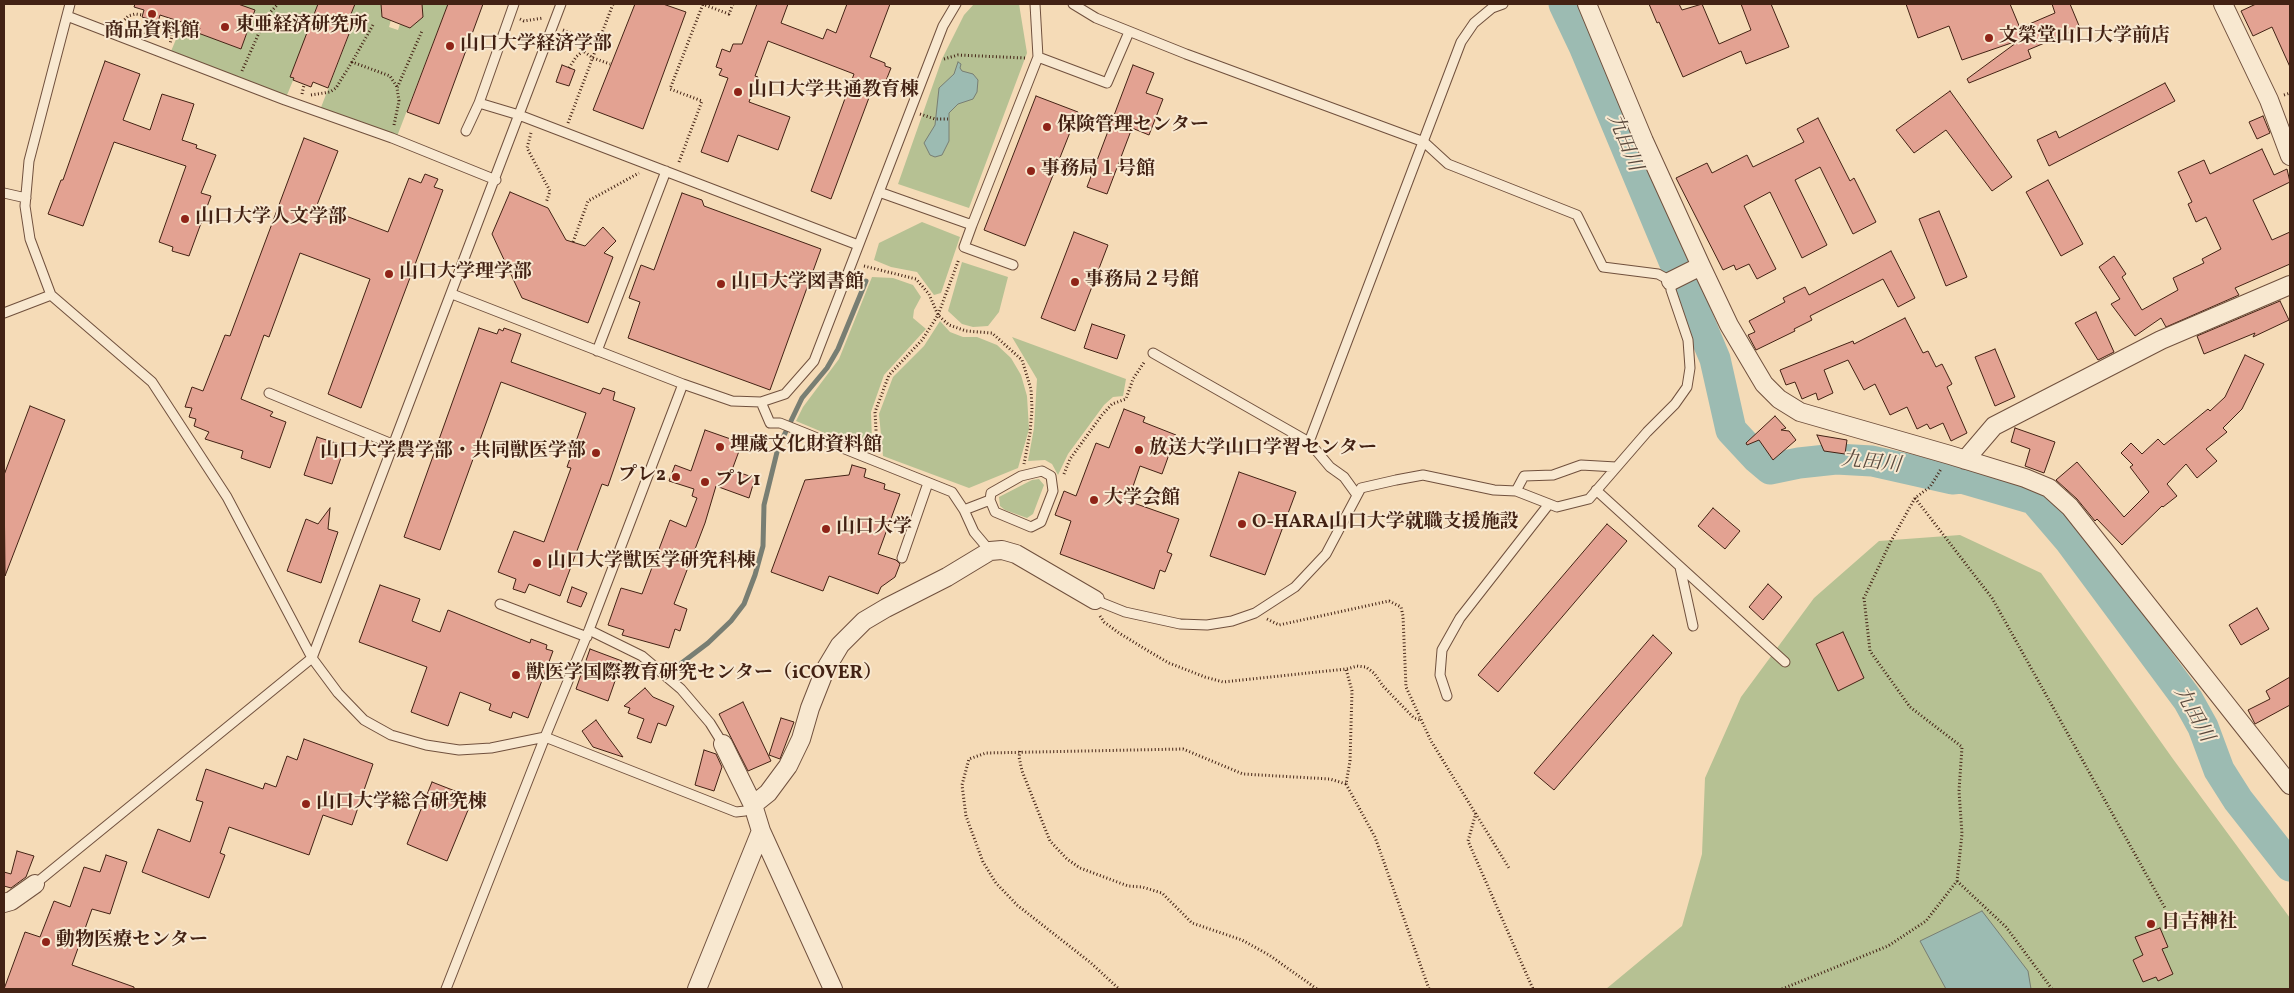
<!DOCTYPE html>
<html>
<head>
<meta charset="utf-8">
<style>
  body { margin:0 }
  #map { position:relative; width:2294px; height:993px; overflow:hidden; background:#f5dbb7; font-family:Vollkorn,serif }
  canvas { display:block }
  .frame { position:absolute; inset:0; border:5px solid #432214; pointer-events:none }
</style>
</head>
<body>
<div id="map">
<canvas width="2294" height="993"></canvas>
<div class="frame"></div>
</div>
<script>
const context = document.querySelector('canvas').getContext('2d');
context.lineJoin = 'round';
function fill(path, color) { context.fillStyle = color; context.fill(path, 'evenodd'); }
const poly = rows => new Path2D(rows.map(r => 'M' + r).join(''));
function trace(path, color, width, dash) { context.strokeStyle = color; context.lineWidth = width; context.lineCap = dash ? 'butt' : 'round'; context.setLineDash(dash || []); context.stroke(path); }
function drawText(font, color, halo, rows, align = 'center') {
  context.font = font + ' Vollkorn,"Noto Serif JP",serif'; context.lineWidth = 4; context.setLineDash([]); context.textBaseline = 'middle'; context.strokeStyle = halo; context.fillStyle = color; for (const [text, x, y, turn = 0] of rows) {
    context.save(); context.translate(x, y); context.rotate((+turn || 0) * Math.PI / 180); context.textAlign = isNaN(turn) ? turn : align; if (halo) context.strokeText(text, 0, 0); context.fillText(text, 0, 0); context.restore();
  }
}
const green = poly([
  [238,4,321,4,291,77,294,78,285,100,169,56,177,37,183,33,189,16,202,21,198,33,241,49,255,11],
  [355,4,381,4,382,17,391,20,389,27,398,30,400,24,410,28,422,17,422,4,448,4,396,139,320,110,354,22,349,19],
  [974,4,1019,4,1027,53,969,208,898,184,942,59,964,15],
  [922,222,960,237,941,293,934,295,917,272,891,267,874,260,879,243],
  [962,262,1008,277,999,312,988,326,973,327,962,324,948,311],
  [872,277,893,278,913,285,921,297,914,310,913,318,926,329,884,375,871,412,872,441,863,449,796,421,803,407,839,359],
  [940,321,950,332,963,337,977,337,997,345,1011,358,1021,375,1027,396,1029,429,1018,468,969,488,883,456,879,414,893,377,924,346],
  [1012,337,1126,379,1123,396,1113,397,1104,405,1068,454,1058,475,1052,464,1045,460,1028,461,1034,428,1037,379],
  [1039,479,1044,485,1033,514,1027,518,1005,510,1000,506,999,497,1032,480],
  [1960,535,2041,573,2173,759,2290,918,2290,989,1606,989,1682,926,1702,854,1705,778,1741,697,1814,598,1879,541]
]);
const water = poly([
  [958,62,961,64,960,68,962,71,973,74,978,80,977,92,973,99,958,104,949,113,949,141,942,155,935,157,930,155,924,143,935,125,939,88,954,74,958,62],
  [1982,911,2028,971,2031,989,1946,989,1920,941,1982,911]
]);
const stream = poly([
  [679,665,708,643,731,621,744,604,755,575,763,546,764,505,778,448,802,398,827,368,838,349,866,281]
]);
const river = poly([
  [1564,4,1584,46,1715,359,1731,430,1757,458,1770,469,1799,463,1836,459,1872,461,1952,479,1962,478,2034,499,2070,541,2188,700,2203,727,2219,770,2238,800,2290,866]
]);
const building = poly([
  [135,4,238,4,255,10,241,49,198,33,200,28,160,15,158,22,142,17,144,10,134,7,135,4],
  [318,4,355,4,349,19,354,21,328,88,313,82,311,87,293,80,294,78,290,77,318,4],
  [381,4,422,4,423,17,410,28,382,17,381,4],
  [448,4,483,4,439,124,407,112,448,4],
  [635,4,663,4,686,12,643,129,593,110,635,4],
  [757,4,788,4,781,23,823,39,827,29,836,33,847,4,890,4,870,57,885,63,885,66,891,68,885,83,876,79,831,199,811,191,854,74,768,41,755,76,758,77,749,102,790,117,778,150,738,135,728,162,701,152,728,78,719,75,722,69,716,67,722,49,730,52,733,44,742,44,757,4],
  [1649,4,1679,4,1682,10,1702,4,1719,44,1751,30,1741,4,1771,4,1789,47,1746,64,1741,51,1683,77,1659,22,1657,23,1649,4],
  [1906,4,2010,4,2020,28,2055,13,2052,4,2070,4,2080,28,2028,50,2031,58,1969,83,1967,79,2020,40,1962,60,1949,26,1918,38,1906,4],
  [2256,4,2290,4,2290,67,2272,27,2253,36,2241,11,2256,4],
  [105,61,140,74,123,120,150,130,162,94,194,104,182,140,197,145,196,148,216,155,201,193,211,196,189,256,172,251,173,247,159,242,186,166,114,142,83,226,48,214,61,180,63,180,105,61],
  [562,65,575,70,569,86,556,82,562,65],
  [1133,65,1154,73,1146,93,1163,99,1149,135,1132,128,1107,194,1087,187,1133,65],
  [2165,83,2175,101,2049,166,2037,140,2056,131,2059,138,2165,83],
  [1950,91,2012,177,1992,191,1946,130,1914,153,1896,130,1950,91],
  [1036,96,1078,112,1025,246,984,230,1036,96],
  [2263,116,2270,133,2257,139,2249,122,2263,116],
  [1818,118,1850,181,1854,178,1876,222,1853,234,1820,167,1795,180,1827,245,1802,258,1770,192,1744,206,1776,269,1757,279,1749,264,1736,270,1734,265,1723,270,1676,178,1707,163,1712,173,1747,155,1753,167,1804,142,1797,129,1818,118],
  [304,138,338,151,317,205,388,232,409,178,421,183,425,174,438,179,434,187,443,190,361,408,328,394,370,279,300,253,269,337,264,335,241,399,273,412,270,416,286,422,270,468,241,458,243,451,205,439,209,432,194,426,196,419,189,417,192,408,185,407,192,387,203,391,225,335,230,336,304,138],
  [2262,149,2274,175,2287,169,2290,182,2253,200,2272,240,2290,232,2290,264,2235,288,2239,295,2166,327,2161,318,2135,336,2111,304,2120,299,2099,267,2114,256,2126,274,2122,277,2142,310,2178,290,2173,278,2204,263,2202,259,2221,249,2206,217,2196,222,2188,204,2192,202,2178,172,2204,160,2210,174,2262,149],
  [2048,180,2083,244,2061,256,2026,192,2048,180],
  [510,192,548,208,566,240,585,246,603,227,616,241,604,253,613,257,588,323,522,298,492,234,510,192],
  [682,193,702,200,704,206,821,249,770,390,628,338,640,302,629,298,641,265,654,270,682,193],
  [1939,211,1967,277,1946,286,1919,219,1939,211],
  [1074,232,1108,245,1075,331,1041,318,1074,232],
  [1891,251,1915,298,1898,307,1883,279,1810,316,1812,320,1794,329,1795,331,1756,350,1748,335,1755,332,1749,321,1785,302,1783,298,1805,287,1809,295,1891,251],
  [2280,301,2289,320,2253,337,2255,333,2204,354,2197,336,2280,301],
  [2096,312,2114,352,2098,360,2075,323,2096,312],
  [1905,318,1923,353,1928,351,1936,367,1942,364,1952,384,1947,387,1967,433,1951,441,1943,423,1930,429,1927,424,1917,429,1907,407,1890,415,1875,384,1864,390,1848,360,1824,370,1833,393,1818,400,1816,393,1802,399,1795,382,1786,385,1780,370,1853,341,1854,344,1905,318],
  [1092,324,1125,335,1117,359,1084,348,1092,324],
  [479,328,497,334,499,329,503,331,504,328,521,334,511,362,600,394,603,388,615,392,613,400,635,408,608,486,602,484,560,596,529,584,525,593,513,589,516,579,498,572,514,531,544,542,571,468,567,467,586,413,501,382,440,550,404,537,479,328],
  [1995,349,2015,397,1995,406,1975,357,1995,349],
  [2245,355,2264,364,2242,409,2223,428,2227,432,2206,449,2217,461,2197,478,2186,464,2167,484,2177,496,2163,507,2162,506,2122,545,2097,519,2095,521,2077,499,2056,480,2077,462,2124,517,2149,492,2130,467,2133,465,2121,453,2131,443,2142,454,2158,439,2164,445,2208,409,2210,411,2225,397,2245,355],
  [30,406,65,420,5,576,4,475,30,406],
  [1124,409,1145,417,1143,422,1176,435,1162,474,1140,466,1128,501,1179,519,1167,552,1172,554,1165,572,1160,570,1154,589,1060,554,1071,521,1055,515,1064,491,1076,496,1096,443,1109,448,1124,409],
  [1775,416,1786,428,1781,430,1789,431,1796,440,1773,460,1759,440,1747,445,1746,443,1775,416],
  [2015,428,2055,442,2044,473,2025,466,2030,449,2011,442,2015,428],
  [705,430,742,443,732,470,755,478,749,498,716,486,705,523,674,604,687,609,680,631,675,629,669,648,622,635,624,630,608,625,621,588,642,594,670,520,686,527,697,498,692,496,694,489,669,481,675,465,691,471,705,430],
  [1817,435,1847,440,1845,454,1824,451,1817,435],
  [317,437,345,446,332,484,304,475,317,437],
  [852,465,866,469,864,477,885,484,884,489,900,494,878,554,896,560,900,564,895,577,881,587,878,594,829,576,823,591,771,572,805,480,849,475,852,465],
  [1239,472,1296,492,1265,575,1210,556,1239,472],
  [330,508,328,529,338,532,321,583,287,571,306,519,318,524,330,508],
  [1713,508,1740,531,1725,549,1698,526,1713,508],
  [1607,524,1627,541,1498,692,1478,675,1607,524],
  [1768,584,1782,597,1763,620,1749,607,1768,584],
  [380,585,420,599,412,621,440,632,448,610,530,643,531,639,547,645,546,649,553,651,528,718,513,712,511,718,489,710,491,704,460,692,448,726,411,712,427,667,359,642,380,585],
  [572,587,587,593,581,607,567,602,572,587],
  [2257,608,2269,629,2241,645,2229,625,2257,608],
  [1843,632,1864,678,1838,691,1816,644,1843,632],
  [1653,635,1672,653,1554,790,1534,773,1653,635],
  [590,649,622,661,608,701,576,689,590,649],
  [2290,677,2290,705,2255,724,2248,710,2270,699,2266,691,2290,677],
  [645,688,653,697,674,706,666,726,658,723,651,743,637,738,644,719,628,713,630,708,624,706,645,688],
  [743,702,771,761,748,771,719,714,743,702],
  [781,718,794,722,780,759,769,755,781,718],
  [596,720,608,737,623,757,593,747,582,731,596,720],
  [304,739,373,764,352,825,323,815,309,855,229,827,220,853,225,855,209,898,142,872,158,829,190,842,203,802,196,800,206,769,263,789,265,783,276,787,287,756,297,760,304,739],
  [704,750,716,754,722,767,714,791,695,785,704,750],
  [432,782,473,798,447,861,407,844,432,782],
  [17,851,34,856,26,877,11,888,4,886,4,872,11,874,17,851],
  [106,855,127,862,110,914,92,909,72,965,134,987,134,989,4,989,25,932,40,937,54,901,70,907,84,867,100,872,106,855],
  [2160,928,2168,947,2162,949,2173,974,2158,981,2156,977,2143,982,2133,960,2143,955,2135,937,2160,928]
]);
const path = poly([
  [702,4,729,14,733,4],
  [520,19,524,21,543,18],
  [158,20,165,23,169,28,172,36,170,44],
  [120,25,128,16,135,14,143,15],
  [373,25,352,62,390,76,397,87],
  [563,30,570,33,583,51,593,58,610,64],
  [145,34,151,20],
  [944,59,958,55,1025,58],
  [569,68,576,57,583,51],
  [242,71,266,17,278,4],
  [302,94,304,85],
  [311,95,330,92,336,88,352,62],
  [2284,95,2290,93],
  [920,114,935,119,948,119],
  [568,123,613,4],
  [394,125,399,101,397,88,422,31],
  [531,133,527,148,550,191,546,203],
  [679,162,702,101,670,89,703,4],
  [573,242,588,201,639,173],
  [864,266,916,279,929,294,938,315,949,325,966,331,992,333,1022,360,1031,389,1032,409,1030,433,1024,464],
  [877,448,875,412,889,375,922,340,938,315,959,259],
  [1064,474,1070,459,1102,415,1112,404,1126,399,1133,379,1145,361],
  [1915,498,1992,598,2165,908],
  [1100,616,1104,622,1119,633,1150,652,1169,663,1205,677,1223,682,1346,669,1352,691,1350,761,1346,784,1330,779,1243,774,1183,749,986,753,969,759,962,785,966,816,983,862,996,883,1017,905,1091,963,1119,989],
  [1267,619,1279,625,1389,601,1401,607,1403,616,1406,687,1431,741,1509,868],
  [1347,669,1357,666,1366,667,1374,673,1383,686,1414,718,1420,720],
  [1020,751,1019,757,1022,771,1050,841,1067,859,1080,868,1128,886,1142,887,1162,893,1192,923,1242,940,1269,955,1317,989],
  [1346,784,1375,837,1429,989],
  [1476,813,1468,841,1533,989],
  [1957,881,2006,927,2052,989],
  [1782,989,1888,946,1926,921,1957,881,1962,834,1959,791,1962,747,1910,707,1870,651,1864,598,1890,543,1915,498,1930,487,1941,469]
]);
const lane = poly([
  [70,4,29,161,25,206,30,239,51,295,152,382,227,497,312,658,338,693,364,720,391,735,426,745,459,750,491,748,545,737,736,812,745,811,753,805],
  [514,4,479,103,519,115,858,245],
  [1035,4,1038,57,1107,83,1129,32],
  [1073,4,1096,18,1186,54,1424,142,1448,164,1577,215,1603,267,1658,274,1671,281,1671,290,1688,340,1690,368,1687,387,1675,404,1647,432,1589,499,1557,507,1516,491,1494,490,1423,475,1396,480,1361,488,1326,554,1295,587,1255,613,1232,621,1207,625,1180,624,1125,612,1095,600],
  [67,16,285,100,392,138,496,180],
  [466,131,479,103],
  [879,192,972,225,1038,57],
  [4,193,26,198],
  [972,225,964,247,1013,265],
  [452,294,683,384,732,401,761,402,785,394,814,361,943,26,956,4],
  [4,313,51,295],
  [597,351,666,171],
  [1153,353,1309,442,1461,42,1474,23,1492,8,1503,4],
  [269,393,392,444],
  [761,402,770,423,780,423,952,492,964,510,974,532,990,551],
  [1309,442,1330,467,1344,477,1357,495],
  [1596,490,1785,662],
  [1516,491,1524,476,1553,475,1581,465,1616,467],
  [964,510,990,500,991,493,1021,476,1042,471,1051,476,1053,491,1041,522,1031,527,995,512,990,500],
  [902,558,928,483],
  [1680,567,1693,626],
  [500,604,587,637],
  [589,630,642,656,681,689,710,723,723,744],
  [1447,696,1440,675,1442,650,1460,618,1549,504],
  [35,884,312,658,561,4],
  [446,989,545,737,589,630,683,384]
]);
const street = poly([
  [1587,4,1644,141,1701,266,1729,325,1764,384,1779,399,1800,412,1950,455,2025,478,2049,488,2070,507,2290,785],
  [2223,4,2269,100,2290,156],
  [1671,281,1701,266],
  [1965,460,1994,426,2161,340,2290,285],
  [723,744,753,805,761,831,833,989],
  [753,805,768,793,788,766,801,739,810,708,825,670,840,645,864,621,886,608,947,577,990,551,1002,550,1016,554,1095,600],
  [4,903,11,901,35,884],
  [697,989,761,831]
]);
const markers = [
  [152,14,5,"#8f2418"],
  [225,27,5,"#8f2418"],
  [1989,38,5,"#8f2418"],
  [450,46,5,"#8f2418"],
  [738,92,5,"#8f2418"],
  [1047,127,5,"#8f2418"],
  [1031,171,5,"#8f2418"],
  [185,219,5,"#8f2418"],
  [389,274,5,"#8f2418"],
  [1075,282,5,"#8f2418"],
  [721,284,5,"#8f2418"],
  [720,447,5,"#8f2418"],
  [1139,450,5,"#8f2418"],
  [596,453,5,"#8f2418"],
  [676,477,5,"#8f2418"],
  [705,482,5,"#8f2418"],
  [1094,500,5,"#8f2418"],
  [1242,524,5,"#8f2418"],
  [826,529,5,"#8f2418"],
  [537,563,5,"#8f2418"],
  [516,675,5,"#8f2418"],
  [306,804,5,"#8f2418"],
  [2151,924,5,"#8f2418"],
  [46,942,5,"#8f2418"]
];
const poiNames = [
  ["東亜経済研究所",235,27],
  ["商品資料館",152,33,"center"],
  ["文榮堂山口大学前店",1999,38],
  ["山口大学経済学部",460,46],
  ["山口大学共通教育棟",748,92],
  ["保険管理センター",1057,127],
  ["事務局１号館",1041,171],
  ["山口大学人文学部",195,219],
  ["山口大学理学部",399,274],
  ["事務局２号館",1085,282],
  ["山口大学図書館",731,284],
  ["埋蔵文化財資料館",730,447],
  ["放送大学山口学習センター",1149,450],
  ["山口大学農学部・共同獣医学部",586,453,"right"],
  ["プレ2",666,477,"right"],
  ["プレ1",715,482],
  ["大学会館",1104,500],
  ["O-HARA山口大学就職支援施設",1252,524],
  ["山口大学",836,529],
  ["山口大学獣医学研究科棟",547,563],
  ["獣医学国際教育研究センター（iCOVER）",526,675],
  ["山口大学総合研究棟",316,804],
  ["日吉神社",2161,924],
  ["動物医療センター",56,942]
];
const waterNames = [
  ["九田川",1623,143,67],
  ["九田川",1871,464,6],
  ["九田川",2192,715,61]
];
fill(green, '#b6c193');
fill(water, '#9cbbb2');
trace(water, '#787e73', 1);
trace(stream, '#787e73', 5);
trace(river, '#9cbbb2', 31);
fill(building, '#e3a292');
trace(building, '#432214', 1);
trace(lane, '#70503d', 11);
trace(street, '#70503d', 20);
trace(path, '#432214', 3, [1, 2.5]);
trace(lane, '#f8e8d0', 9);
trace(street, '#f8e8d0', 18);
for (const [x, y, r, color] of markers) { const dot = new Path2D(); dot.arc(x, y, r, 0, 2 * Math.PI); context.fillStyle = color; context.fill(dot); trace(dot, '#f8e8d0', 2); }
drawText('bold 19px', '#432214', '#f8e8d0', poiNames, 'left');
drawText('italic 20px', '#59483c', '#f8e8d0', waterNames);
</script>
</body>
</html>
